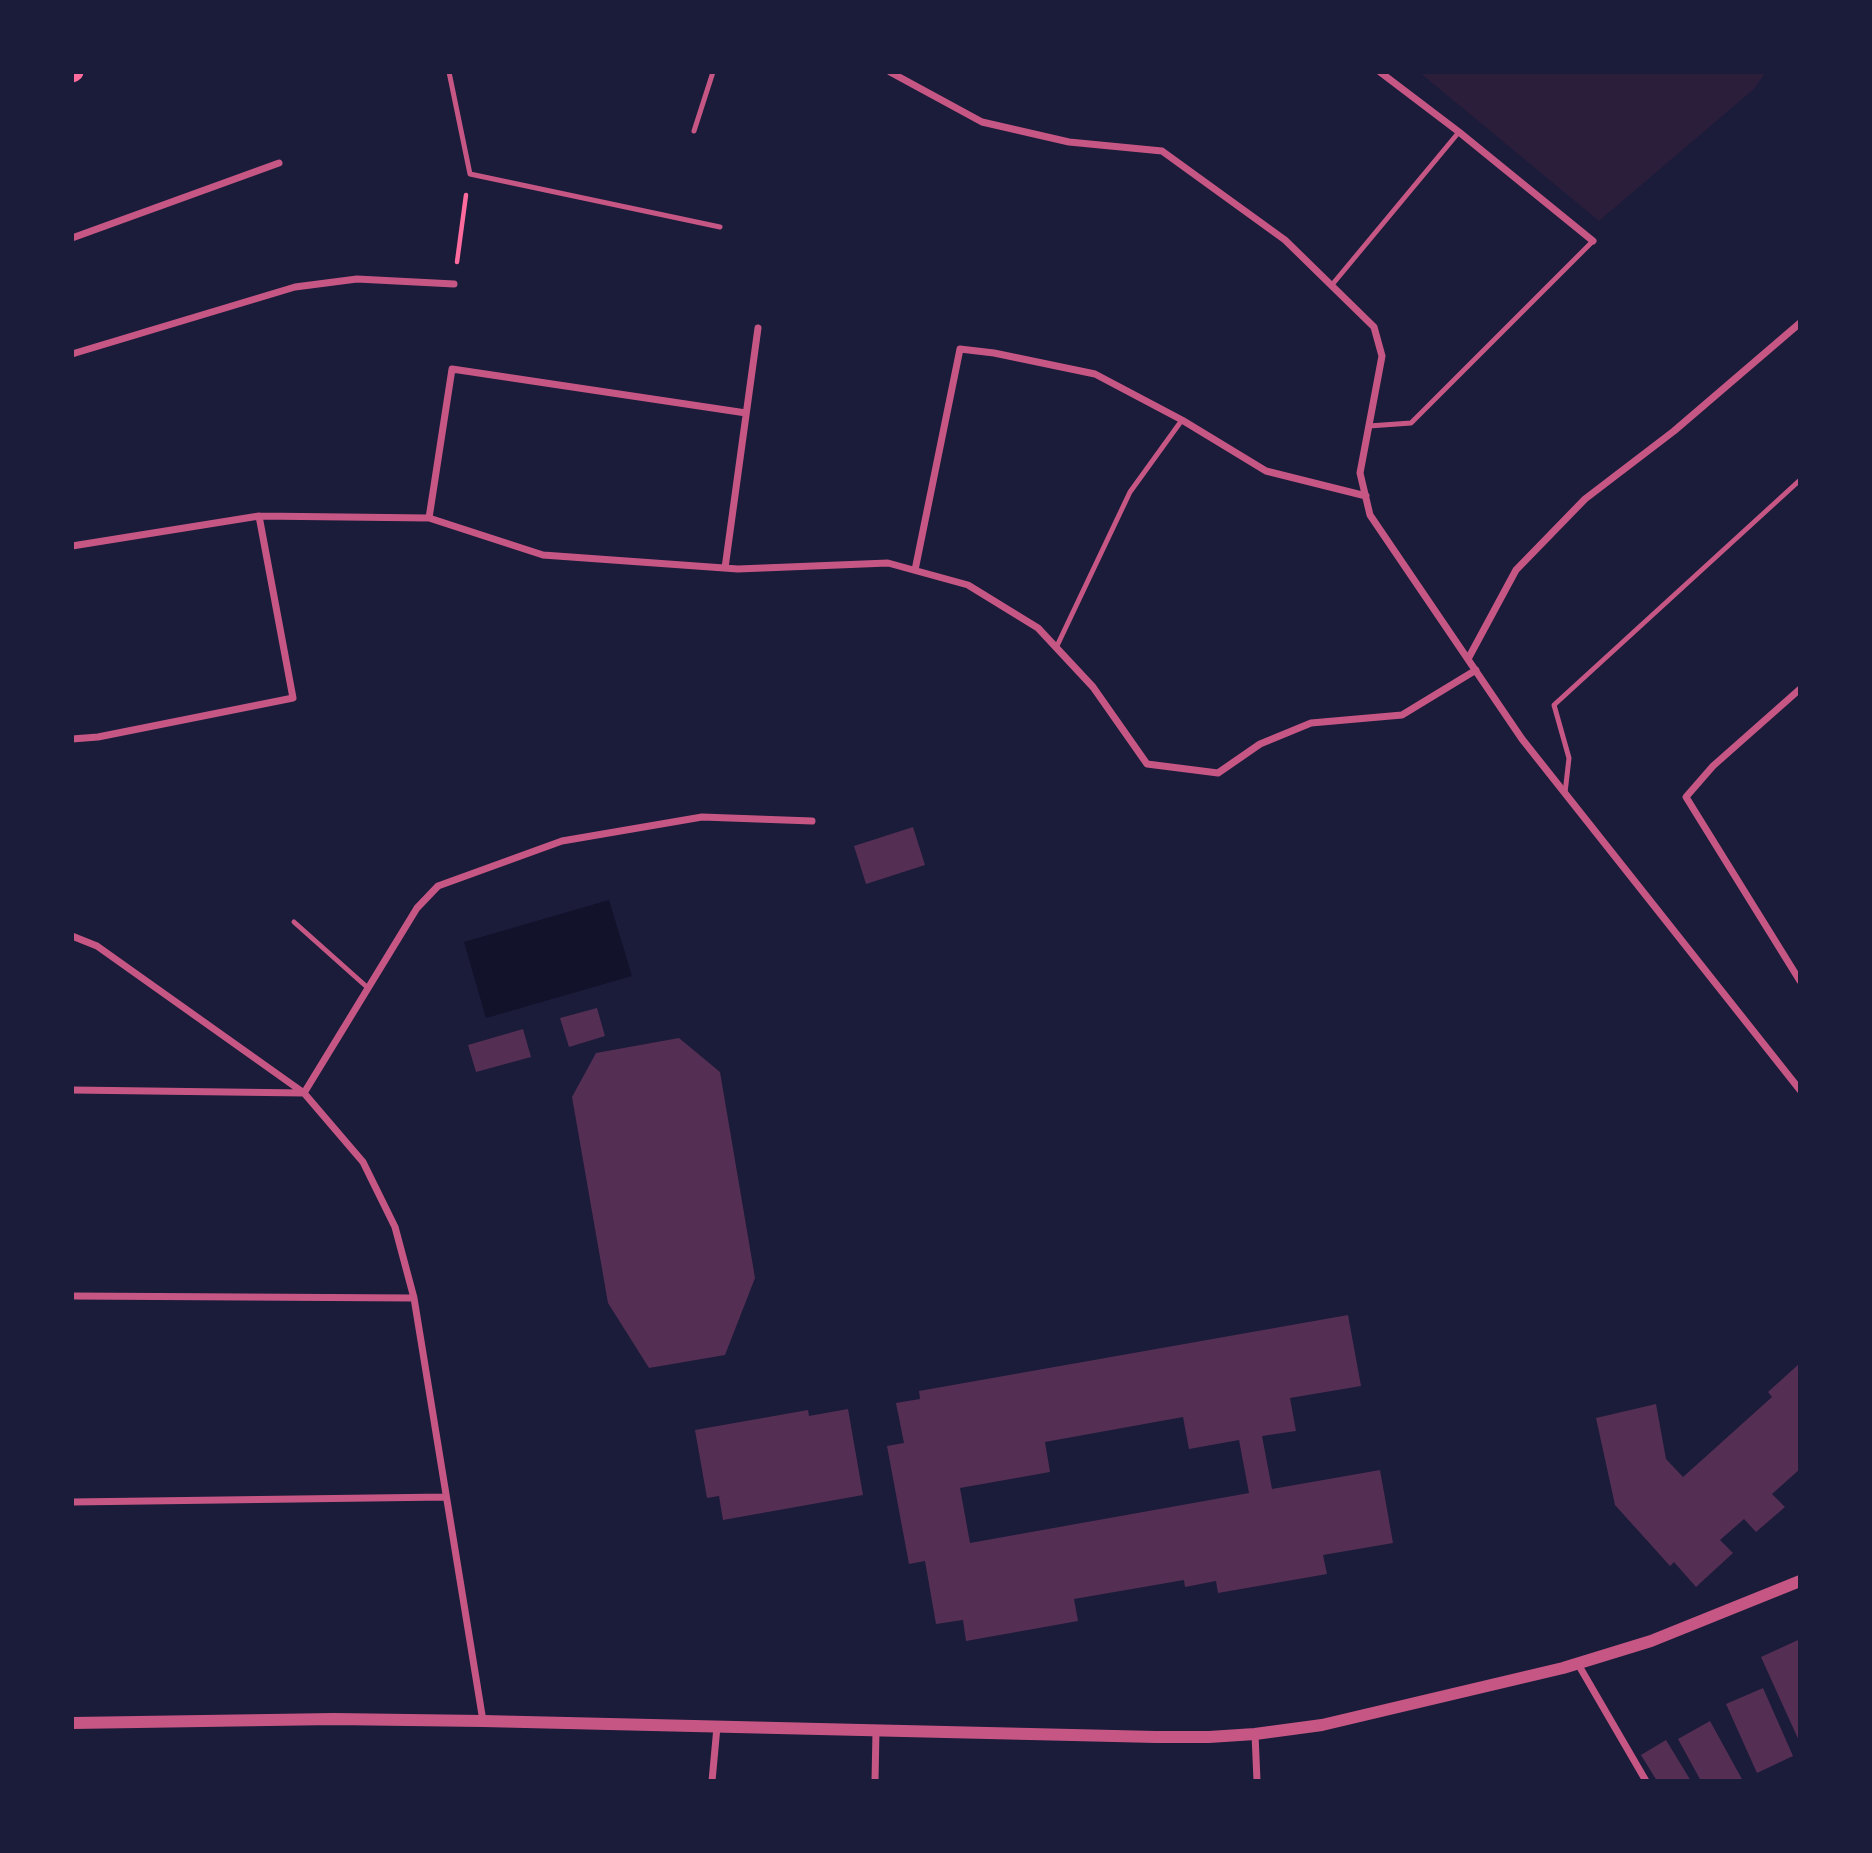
<!DOCTYPE html>
<html>
<head>
<meta charset="utf-8">
<style>
  body { margin:0 }
  #map { position:relative; width:1872px; height:1853px; overflow:hidden; background:#1b1b3a; font-family:"Varela Round",sans-serif }
  canvas { display:block }
  .frame { position:absolute; inset:0; border:74px solid #1b1b3a; pointer-events:none }
</style>
</head>
<body>
<div id="map">
<canvas width="1872" height="1853"></canvas>
<div class="frame"></div>
</div>
<script>
const context = document.querySelector('canvas').getContext('2d');
context.lineJoin = 'round';
function fill(path, color) { context.fillStyle = color; context.fill(path, 'evenodd'); }
const poly = rows => new Path2D(rows.map(r => 'M' + r).join(''));
function trace(path, color, width, dash) { context.strokeStyle = color; context.lineWidth = width; context.lineCap = dash ? 'butt' : 'round'; context.setLineDash(dash || []); context.stroke(path); }
const green = poly([
  [1419,72,1766,72,1754,89,1599,221]
]);
const water = poly([
  [609,900,632,976,486,1018,464,942]
]);
const building = poly([
  [913,827,925,865,866,884,854,846],
  [597,1008,605,1036,569,1047,560,1018],
  [523,1029,531,1057,476,1072,468,1045],
  [679,1038,720,1072,755,1278,725,1355,649,1368,608,1303,572,1097,596,1053],
  [1348,1315,1361,1386,1290,1398,1296,1431,1262,1436,1272,1489,1380,1470,1393,1543,1323,1555,1327,1574,1218,1593,1216,1581,1185,1587,1184,1580,1074,1599,1078,1621,966,1641,963,1620,936,1624,925,1561,909,1564,887,1446,904,1443,896,1403,920,1399,919,1391],
  [1183,1417,1189,1449,1239,1440,1249,1493,970,1543,960,1488,1050,1472,1045,1442],
  [1800,1363,1800,1469,1772,1494,1785,1507,1756,1532,1744,1519,1720,1540,1733,1553,1696,1587,1674,1562,1670,1566,1615,1505,1596,1418,1656,1404,1666,1459,1683,1477,1772,1397,1768,1392],
  [848,1409,863,1495,723,1520,719,1496,707,1498,695,1430,808,1410,809,1416],
  [1798,1640,1800,1644,1800,1743,1761,1657],
  [1763,1688,1793,1756,1757,1773,1726,1704],
  [1710,1721,1743,1781,1701,1781,1678,1739],
  [1666,1740,1691,1781,1657,1781,1641,1755]
]);
const path = poly([
  [457,262,466,195]
]);
const service = poly([
  [449,72,470,174,720,227],
  [694,131,713,72],
  [1331,286,1459,132],
  [1369,426,1411,423,1593,241],
  [1056,648,1130,492,1182,420],
  [1565,793,1569,758,1554,705,1800,480],
  [294,922,368,988]
]);
const minor = poly([
  [890,72,982,122,1069,142,1162,151,1285,240,1374,327,1382,356,1360,473,1370,515,1522,739,1800,1090],
  [1380,72,1459,132,1593,241],
  [72,238,279,163],
  [72,354,295,287,357,279,454,284],
  [429,518,452,369,746,413],
  [72,546,259,516,429,518,543,555,738,569,888,563,968,585,1038,628,1093,687,1147,764,1218,773,1260,744,1311,723,1402,715,1476,670],
  [725,568,758,328],
  [915,570,960,349,994,353,1095,374,1182,420,1266,471,1366,496],
  [1468,659,1516,570,1585,499,1674,431,1800,323],
  [1800,689,1713,766,1686,797,1800,981],
  [72,739,98,737,293,698,259,516],
  [72,936,97,946,304,1093,363,1162,395,1227,414,1298,483,1721],
  [72,1090,304,1093,417,908,438,886,562,841,702,817,812,821],
  [72,1296,414,1298],
  [72,1502,446,1497],
  [1578,1664,1646,1781],
  [1255,1734,1257,1781],
  [712,1781,717,1727],
  [875,1781,876,1731]
]);
const tertiary = poly([
  [72,1723,334,1719,483,1721,1156,1737,1209,1737,1255,1734,1322,1725,1563,1668,1651,1641,1800,1581]
]);
const trunk = poly([
  [72,73,74,72]
]);
fill(green, '#2a1e3b');
fill(water, '#12122b');
fill(building, '#542f53');
trace(path, '#ff6b9d', 4.5);
trace(service, '#c65784', 5);
trace(minor, '#c65784', 7);
trace(tertiary, '#c65784', 12);
trace(trunk, '#ff6b9d', 19);
</script>
</body>
</html>
